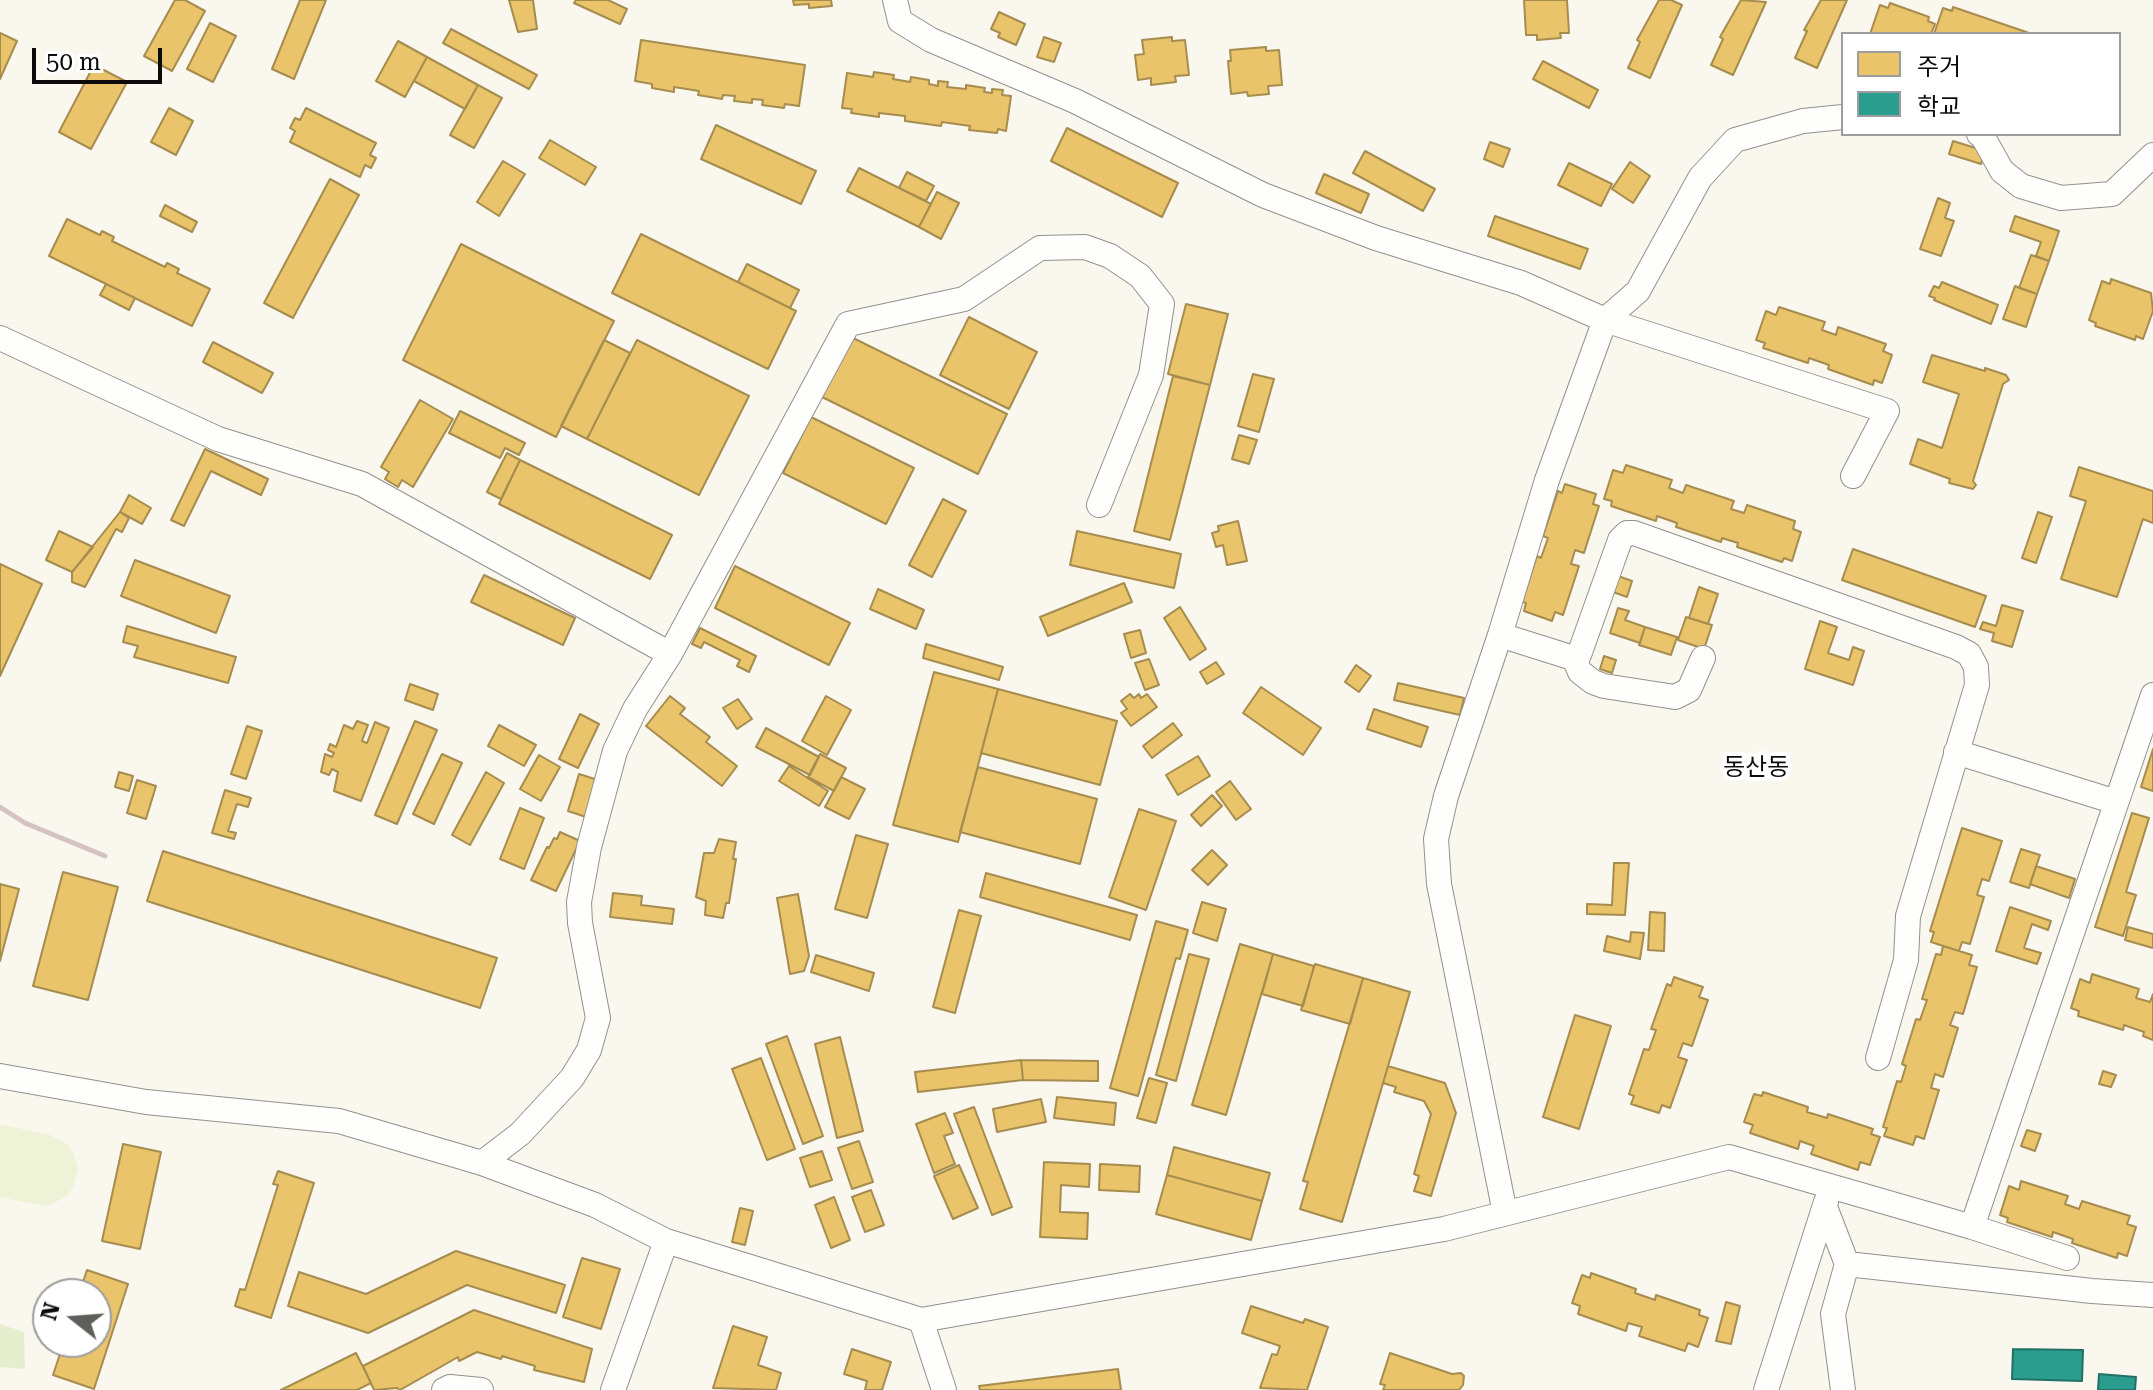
<!DOCTYPE html>
<html>
<head>
<meta charset="utf-8">
<style>
  body { margin:0 }
  #map { position:relative; width:2153px; height:1390px; overflow:hidden; background:#faf7ee; font-family:"Roboto Serif","Noto Sans KR",serif }
  canvas { display:block }
  .legend { position:absolute; left:1841px; top:32px; width:280px; height:104px; box-sizing:border-box; background:#fff; border:2px solid #9d9d9d; margin:0; padding:10px 14px; list-style:none; font-size:24px; color:#0b0b0b }
  .legend li { display:flex; align-items:center; gap:16px; height:40px }
  .legend b { width:40px; border:2px solid #9d9d9d }
  .north { position:absolute; left:32px; top:1278px; width:80px; height:80px; box-sizing:border-box; background:#fff; border:2px solid #9d9d9d; border-radius:50%; rotate:287deg; font-size:22px; font-weight:700; line-height:32px; text-align:center; color:#0b0b0b }
  .north::after { content:''; display:block; margin:auto; width:28px; height:36px; background:#5f5e5a; clip-path:polygon(50% 0,100% 100%,50% 72%,0 100%) }
  .scale { position:absolute; left:32px; top:48px; width:130px; height:36px; box-sizing:border-box; border:4px solid #0b0b0b; border-top:0; padding-left:10px; font-size:24px; line-height:28px; white-space:nowrap; color:#0b0b0b; -webkit-text-stroke:6px #fff; paint-order:stroke }
</style>
</head>
<body>
<div id="map">
<canvas width="2153" height="1390"></canvas>
<ul class="legend">
<li><b style="height:22px;background:#e9c46a"></b>주거</li>
<li><b style="height:22px;background:#2a9d8f"></b>학교</li>
</ul>
<div class="north">N</div>
<div class="scale">50 m</div>
</div>
<script>
const context = document.querySelector('canvas').getContext('2d');
context.lineJoin = 'round';
function fill(path, color) { context.fillStyle = color; context.fill(path, 'evenodd'); }
const poly = rows => new Path2D(rows.map(r => 'M' + r).join(''));
function trace(path, color, width, dash) { context.strokeStyle = color; context.lineWidth = width; context.lineCap = dash ? 'butt' : 'round'; context.setLineDash(dash || []); context.stroke(path); }
function drawText(font, color, halo, rows, align = 'center') {
  context.font = font + ' "Roboto Serif","Noto Sans KR",serif'; context.lineWidth = 8; context.setLineDash([]); context.textBaseline = 'middle'; context.strokeStyle = halo; context.fillStyle = color; for (const [text, x, y, turn = 0] of rows) {
    context.save(); context.translate(x, y); context.rotate((+turn || 0) * Math.PI / 180); context.textAlign = isNaN(turn) ? turn : align; if (halo) context.strokeText(text, 0, 0); context.fillText(text, 0, 0); context.restore();
  }
}
const green = poly([
  [0,1324,24,1332,25,1369,0,1367]
]);
const pitch = poly([
  [0,1124,50,1135,67,1144,73,1151,78,1169,73,1187,68,1195,52,1204,43,1206,0,1197]
]);
const homes = poly([
  [175,0,185,0,205,11,172,71,144,56,175,0],
  [300,0,326,0,294,79,272,69,300,0],
  [509,0,533,0,537,29,518,32,509,0],
  [576,0,608,0,627,9,620,24,574,3,576,0],
  [793,0,831,0,832,6,809,8,809,4,794,5,793,0],
  [1524,0,1567,0,1569,33,1560,33,1561,38,1537,40,1537,35,1526,35,1524,0],
  [1659,0,1671,0,1682,5,1650,78,1628,68,1640,42,1637,40,1659,0],
  [1741,0,1766,2,1733,75,1711,65,1723,39,1720,37,1741,0],
  [1821,0,1847,0,1817,68,1795,58,1807,31,1804,30,1821,0],
  [1890,3,1929,17,1928,21,1935,24,1931,34,1870,34,1880,5,1888,8,1890,3],
  [1953,7,2032,34,1934,34,1943,8,1952,11,1953,7],
  [999,12,1025,24,1016,45,998,37,1000,33,991,29,999,12],
  [210,23,236,36,213,82,187,69,210,23],
  [451,29,537,75,529,89,443,43,451,29],
  [0,33,17,41,0,79,0,33],
  [1044,37,1061,43,1054,62,1037,57,1044,37],
  [1172,37,1172,41,1185,40,1189,75,1175,76,1176,82,1151,85,1151,78,1138,80,1135,55,1144,54,1142,40,1172,37],
  [641,40,805,65,799,106,785,104,784,108,762,105,763,100,752,99,752,103,734,101,735,96,723,95,722,99,698,95,699,91,674,87,674,92,652,88,652,84,635,81,641,40],
  [398,41,427,57,405,97,376,81,398,41],
  [1266,47,1266,51,1279,50,1282,85,1268,86,1269,94,1248,96,1247,92,1231,94,1228,61,1231,61,1230,50,1266,47],
  [427,57,478,85,465,109,414,81,427,57],
  [1543,61,1598,90,1589,108,1533,79,1543,61],
  [94,65,127,82,91,149,59,132,94,65],
  [874,72,894,75,893,79,910,82,911,77,929,80,929,84,938,86,938,81,948,82,947,87,966,89,966,85,985,88,984,92,992,93,992,89,1003,90,1002,95,1011,96,1006,131,998,129,997,133,969,130,970,126,942,122,941,126,905,121,905,116,879,113,879,117,851,113,852,109,842,108,847,73,873,77,874,72],
  [478,85,502,98,474,148,450,135,478,85],
  [169,108,193,121,176,155,151,142,169,108],
  [306,108,376,143,370,155,376,158,371,168,365,165,360,177,290,142,295,131,290,128,295,118,300,120,306,108],
  [716,125,816,171,801,204,701,159,716,125],
  [1067,128,1178,183,1162,217,1051,161,1067,128],
  [550,140,596,167,585,185,539,158,550,140],
  [1953,141,1985,151,1981,164,1949,154,1953,141],
  [1490,142,1510,149,1503,167,1484,159,1490,142],
  [1365,151,1435,189,1423,211,1353,173,1365,151],
  [503,161,525,174,499,216,477,202,503,161],
  [1630,162,1650,176,1633,203,1612,189,1630,162],
  [1569,163,1612,184,1601,206,1558,185,1569,163],
  [859,168,931,204,919,227,847,191,859,168],
  [907,172,934,186,926,201,899,188,907,172],
  [1324,174,1369,194,1361,213,1316,193,1324,174],
  [330,179,359,195,293,318,264,303,330,179],
  [937,192,959,203,941,239,919,227,937,192],
  [1938,198,1950,203,1945,218,1954,221,1941,256,1920,249,1938,198],
  [165,205,197,222,192,232,160,216,165,205],
  [1495,216,1588,249,1580,269,1488,236,1495,216],
  [2015,216,2059,231,2049,261,2036,256,2041,242,2010,231,2015,216],
  [67,219,100,235,102,231,114,237,112,241,165,267,167,263,179,269,177,273,210,289,192,326,49,256,67,219],
  [641,234,796,311,768,369,612,293,641,234],
  [461,244,614,321,556,437,403,360,461,244],
  [2031,255,2049,261,2037,294,2019,288,2031,255],
  [747,264,799,290,790,308,738,282,747,264],
  [2111,279,2151,293,2153,311,2143,339,2136,336,2135,340,2095,326,2096,323,2089,320,2102,281,2110,284,2111,279],
  [1942,282,1998,305,1991,324,1934,300,1935,298,1929,296,1934,286,1939,288,1942,282],
  [106,284,135,298,129,310,100,295,106,284],
  [2015,286,2037,294,2026,327,2003,319,2015,286],
  [1186,304,1228,314,1210,385,1168,374,1186,304],
  [1779,307,1825,322,1822,330,1836,335,1838,327,1886,344,1883,351,1892,355,1882,383,1874,380,1873,385,1828,369,1829,365,1809,358,1808,363,1763,348,1765,343,1756,340,1766,311,1776,315,1779,307],
  [969,317,1037,352,1009,409,940,375,969,317],
  [851,337,1007,414,978,474,822,397,851,337],
  [604,340,630,353,587,439,561,426,604,340],
  [637,340,749,396,699,495,587,439,637,340],
  [213,342,273,373,262,393,203,362,213,342],
  [1932,355,1985,371,1985,368,2006,375,2009,380,2003,384,1973,481,1976,485,1973,489,1949,483,1950,479,1910,464,1918,439,1942,448,1959,394,1923,382,1932,355],
  [1253,374,1274,379,1259,432,1238,426,1253,374],
  [1173,376,1210,385,1170,540,1134,531,1173,376],
  [420,400,453,419,413,487,402,480,398,487,385,479,389,472,381,467,420,400],
  [460,411,525,443,519,455,505,448,500,458,449,433,460,411],
  [811,417,914,468,886,524,783,473,811,417],
  [1239,435,1257,440,1249,464,1232,459,1239,435],
  [205,449,268,479,261,495,211,471,184,526,171,520,205,449],
  [507,453,520,460,501,499,487,492,507,453],
  [520,460,672,535,650,579,499,504,520,460],
  [1626,465,1672,480,1669,488,1683,493,1686,485,1734,501,1731,509,1744,513,1747,505,1795,521,1793,529,1801,532,1792,561,1784,558,1782,562,1737,547,1738,543,1722,538,1721,542,1676,527,1677,523,1657,516,1656,521,1611,506,1612,501,1604,499,1613,470,1623,473,1626,465],
  [2079,467,2153,491,2153,523,2143,519,2117,597,2061,579,2086,501,2070,496,2079,467],
  [1565,484,1596,494,1593,504,1599,506,1584,553,1575,550,1571,564,1579,566,1563,615,1555,612,1552,621,1524,611,1526,603,1522,602,1537,556,1541,558,1548,538,1543,536,1558,491,1562,493,1565,484],
  [129,495,151,508,142,524,120,512,129,495],
  [943,499,966,511,932,577,909,565,943,499],
  [120,512,129,518,122,532,116,529,85,587,72,582,72,572,120,512],
  [2038,512,2052,517,2036,563,2022,558,2038,512],
  [1238,521,1247,561,1227,565,1223,545,1216,547,1212,533,1219,531,1218,526,1238,521],
  [59,531,93,547,72,572,46,560,59,531],
  [1077,531,1181,554,1174,588,1070,565,1077,531],
  [1853,549,1986,596,1975,627,1842,580,1853,549],
  [135,560,230,596,216,633,121,596,135,560],
  [0,564,42,584,0,676,0,564],
  [735,566,850,623,829,665,715,608,735,566],
  [484,575,575,618,563,645,471,602,484,575],
  [1618,576,1632,581,1627,597,1613,592,1618,576],
  [1124,583,1132,602,1048,636,1040,617,1124,583],
  [1699,587,1718,594,1708,624,1689,618,1699,587],
  [878,589,924,610,916,629,870,609,878,589],
  [2002,605,2023,611,2012,647,1992,641,1994,633,1980,629,1983,622,1996,626,2002,605],
  [1180,607,1206,649,1190,660,1164,618,1180,607],
  [1618,608,1629,611,1625,620,1645,627,1640,643,1610,633,1618,608],
  [1686,617,1712,625,1704,649,1678,640,1686,617],
  [1820,621,1837,627,1828,653,1849,660,1853,647,1864,651,1853,685,1805,669,1820,621],
  [127,626,236,657,228,683,134,657,138,646,123,642,127,626],
  [1645,627,1677,637,1671,655,1639,645,1645,627],
  [700,628,756,656,749,672,737,666,740,660,704,642,701,648,692,644,700,628],
  [1140,630,1146,653,1131,658,1124,634,1140,630],
  [926,644,1003,667,999,680,923,658,926,644],
  [1604,656,1616,660,1612,673,1600,669,1604,656],
  [1149,659,1159,685,1145,690,1135,663,1149,659],
  [1216,662,1224,674,1207,684,1200,672,1216,662],
  [1356,665,1371,676,1359,692,1345,682,1356,665],
  [934,672,998,689,958,842,893,825,934,672],
  [1398,683,1464,698,1460,715,1394,700,1398,683],
  [410,684,438,694,433,710,405,700,410,684],
  [1261,687,1321,728,1303,755,1243,713,1261,687],
  [998,689,1117,721,1100,785,981,753,998,689],
  [1130,694,1134,698,1139,694,1141,698,1147,694,1157,707,1131,726,1121,713,1127,709,1121,701,1130,694],
  [670,696,685,708,680,714,710,737,706,742,737,766,722,786,646,726,670,696],
  [826,696,851,710,827,755,802,741,826,696],
  [738,699,752,719,737,729,723,708,738,699],
  [1374,709,1428,727,1421,747,1367,729,1374,709],
  [580,714,599,724,578,768,559,759,580,714],
  [357,721,368,725,362,741,367,743,375,722,389,728,361,801,334,791,338,772,332,769,329,775,321,772,325,754,332,757,334,753,328,750,330,744,336,747,344,725,353,729,357,721],
  [415,721,437,730,397,824,375,815,415,721],
  [1173,723,1182,735,1152,758,1143,746,1173,723],
  [499,725,536,745,524,766,488,746,499,725],
  [247,726,262,731,246,779,231,774,247,726],
  [766,728,819,757,810,775,756,747,766,728],
  [2153,749,2153,791,2141,787,2153,749],
  [442,754,462,763,434,824,413,814,442,754],
  [820,754,846,768,834,791,808,777,820,754],
  [539,755,560,767,541,801,520,789,539,755],
  [1198,756,1210,776,1178,795,1166,775,1198,756],
  [789,766,828,791,819,806,779,781,789,766],
  [978,767,1097,799,1080,864,960,832,978,767],
  [119,772,133,776,129,791,115,787,119,772],
  [486,772,504,783,470,845,452,835,486,772],
  [579,774,598,780,586,817,568,811,579,774],
  [841,777,865,789,849,819,825,807,841,777],
  [137,780,156,786,146,819,127,813,137,780],
  [1230,781,1251,809,1236,820,1216,792,1230,781],
  [225,790,251,798,248,807,237,804,228,831,236,833,234,839,212,833,225,790],
  [1212,795,1222,806,1201,826,1191,815,1212,795],
  [520,808,544,818,524,869,500,859,520,808],
  [1139,809,1176,821,1146,910,1109,897,1139,809],
  [2132,813,2149,818,2126,892,2136,895,2123,936,2095,927,2132,813],
  [1962,828,2002,841,1989,881,1982,879,1977,895,1984,897,1970,944,1962,942,1959,951,1931,942,1934,932,1930,931,1962,828],
  [560,832,580,841,556,891,531,880,547,847,549,848,554,838,557,839,560,832],
  [856,835,888,844,867,918,835,909,856,835],
  [719,839,736,842,733,859,736,859,729,903,726,903,723,918,705,915,706,901,696,897,704,853,714,853,719,839],
  [2021,849,2040,855,2029,888,2010,882,2021,849],
  [1212,850,1227,865,1208,885,1192,870,1212,850],
  [163,851,497,958,480,1008,147,901,163,851],
  [1614,863,1629,863,1625,915,1587,914,1587,904,1612,905,1614,863],
  [2036,866,2075,879,2069,898,2030,884,2036,866],
  [63,872,118,887,88,1000,33,986,63,872],
  [986,873,1137,915,1130,940,980,897,986,873],
  [0,884,19,889,0,961,0,884],
  [613,893,642,896,641,905,674,909,672,924,610,917,613,893],
  [798,894,809,956,804,971,790,974,777,898,798,894],
  [1202,902,1226,909,1217,941,1193,933,1202,902],
  [2010,907,2051,921,2048,930,2032,924,2024,948,2041,953,2037,964,1996,951,2010,907],
  [959,910,981,916,955,1013,933,1007,959,910],
  [1650,912,1665,913,1664,951,1648,950,1650,912],
  [1156,921,1188,930,1180,959,1176,958,1138,1096,1110,1088,1156,921],
  [2128,927,2153,934,2153,948,2125,940,2128,927],
  [1631,932,1644,933,1640,959,1604,951,1607,936,1630,942,1631,932],
  [1240,944,1273,954,1226,1115,1192,1105,1240,944],
  [1943,946,1972,955,1969,965,1977,967,1963,1014,1955,1012,1950,1025,1958,1028,1943,1077,1935,1074,1931,1088,1939,1090,1924,1139,1916,1136,1913,1145,1884,1136,1887,1128,1883,1127,1897,1081,1901,1082,1906,1066,1902,1064,1916,1019,1920,1020,1927,1000,1922,999,1936,954,1941,955,1943,946],
  [1189,954,1209,959,1176,1081,1156,1075,1189,954],
  [1273,954,1314,966,1303,1006,1262,994,1273,954],
  [816,955,874,973,869,991,811,972,816,955],
  [1315,964,1363,978,1350,1024,1301,1010,1315,964],
  [2092,974,2139,989,2136,998,2150,1002,2153,994,2153,1040,2143,1036,2144,1032,2124,1025,2123,1030,2078,1016,2079,1011,2071,1008,2080,979,2090,983,2092,974],
  [1674,977,1703,987,1699,997,1708,1000,1692,1046,1683,1043,1678,1057,1687,1060,1670,1108,1662,1105,1659,1113,1631,1104,1634,1096,1629,1094,1644,1049,1649,1050,1656,1030,1651,1029,1667,984,1671,986,1674,977],
  [1363,978,1410,992,1342,1222,1300,1209,1308,1182,1303,1181,1363,978],
  [1575,1015,1611,1026,1579,1129,1543,1117,1575,1015],
  [787,1036,823,1136,803,1144,766,1044,787,1036],
  [840,1037,863,1131,837,1138,815,1044,840,1037],
  [761,1058,795,1149,767,1160,732,1069,761,1058],
  [1021,1060,1098,1061,1098,1081,1023,1080,1021,1060],
  [1021,1060,1023,1080,918,1092,915,1072,1021,1060],
  [1388,1066,1445,1083,1456,1113,1431,1196,1414,1191,1419,1176,1414,1174,1431,1114,1424,1101,1394,1092,1396,1087,1383,1083,1388,1066],
  [2103,1071,2116,1075,2111,1087,2099,1084,2103,1071],
  [1149,1078,1167,1083,1156,1123,1137,1118,1149,1078],
  [1763,1092,1808,1107,1807,1112,1827,1118,1828,1114,1873,1129,1871,1134,1880,1137,1870,1165,1860,1162,1858,1170,1811,1154,1814,1146,1800,1141,1798,1149,1750,1133,1753,1125,1744,1122,1754,1094,1762,1096,1763,1092],
  [1057,1097,1116,1103,1114,1125,1054,1118,1057,1097],
  [1041,1099,1046,1122,997,1132,993,1109,1041,1099],
  [974,1107,1012,1207,992,1215,954,1114,974,1107],
  [945,1113,953,1133,944,1136,955,1164,934,1173,916,1124,945,1113],
  [2027,1130,2041,1134,2035,1151,2021,1146,2027,1130],
  [859,1141,873,1182,852,1189,838,1148,859,1141],
  [123,1144,161,1152,140,1249,102,1241,123,1144],
  [1174,1147,1270,1173,1262,1201,1167,1175,1174,1147],
  [822,1151,832,1180,810,1187,800,1158,822,1151],
  [1044,1162,1090,1164,1089,1187,1061,1185,1060,1212,1088,1213,1087,1239,1040,1237,1044,1162],
  [1100,1164,1140,1166,1139,1192,1099,1190,1100,1164],
  [959,1165,978,1208,953,1219,934,1176,959,1165],
  [278,1171,314,1183,271,1318,235,1306,240,1289,245,1290,278,1185,273,1184,278,1171],
  [1167,1175,1262,1201,1251,1240,1156,1214,1167,1175],
  [2021,1181,2068,1196,2065,1204,2079,1209,2082,1201,2130,1216,2127,1224,2136,1227,2127,1256,2118,1253,2117,1258,2072,1243,2073,1239,2053,1232,2052,1237,2007,1222,2008,1218,2000,1215,2009,1186,2019,1190,2021,1181],
  [871,1190,884,1225,865,1232,852,1197,871,1190],
  [834,1197,850,1240,831,1248,815,1205,834,1197],
  [740,1208,753,1211,745,1245,732,1242,740,1208],
  [456,1251,565,1285,556,1313,467,1285,368,1333,288,1306,299,1272,366,1294,456,1251],
  [582,1258,620,1269,601,1329,563,1317,582,1258],
  [87,1270,128,1284,94,1389,53,1375,64,1342,96,1342,96,1294,79,1294,87,1270],
  [1591,1273,1636,1289,1635,1293,1655,1300,1656,1295,1700,1310,1699,1315,1708,1318,1698,1347,1688,1343,1685,1351,1639,1336,1642,1327,1628,1323,1626,1331,1578,1314,1580,1306,1572,1303,1582,1275,1590,1278,1591,1273],
  [1726,1302,1740,1306,1731,1344,1716,1341,1726,1302],
  [1251,1306,1303,1323,1305,1319,1328,1327,1307,1390,1260,1388,1272,1354,1277,1355,1280,1346,1242,1333,1251,1306],
  [474,1310,592,1349,584,1382,534,1370,535,1366,502,1356,501,1359,477,1352,459,1361,458,1357,400,1390,397,1388,374,1390,363,1366,474,1310],
  [733,1326,767,1337,758,1365,781,1373,776,1390,713,1388,733,1326],
  [852,1349,891,1362,882,1390,865,1390,867,1381,844,1374,852,1349],
  [356,1353,371,1383,357,1390,281,1390,356,1353],
  [1390,1353,1452,1374,1461,1373,1464,1376,1463,1385,1459,1390,1383,1390,1385,1385,1380,1384,1390,1353],
  [1118,1369,1121,1390,980,1390,979,1386,1118,1369]
]);
const schools = poly([
  [2013,1349,2083,1350,2082,1381,2012,1379,2013,1349],
  [2099,1374,2136,1377,2135,1390,2098,1390,2099,1374]
]);
const minor = poly([
  [895,0,900,21,931,40,1075,101,1263,195,1376,238,1521,283,1605,320,1887,411,1853,476],
  [1979,134,1983,137,2002,171,2021,186,2061,198,2112,194,2153,155],
  [0,338,218,439,362,484,670,654,848,324,964,299,1040,248,1085,247,1110,256,1140,276,1162,304,1151,375,1099,505],
  [1500,635,1570,657,1579,655,1620,540,1627,533,1634,533,1956,647,1969,654,1976,667,1977,685,1908,916,1906,960,1878,1058],
  [1573,656,1580,672,1593,682,1604,686,1675,697,1689,690,1703,658],
  [1956,752,2116,802],
  [0,1076,146,1102,339,1121,482,1163,595,1205,666,1241,921,1320,1444,1229,1729,1157,1972,1227,2153,695],
  [482,1163,520,1134,572,1078,589,1050,598,1018,580,923,579,902,589,847,615,751,635,709,670,654],
  [1825,1207,1847,1264,2092,1291,2153,1295],
  [1505,1213,1439,884,1436,839,1446,796,1500,635,1547,480,1605,320,1638,291,1700,178,1735,140,1803,121,1843,117],
  [1972,1227,2067,1258],
  [921,1320,944,1390],
  [444,1390,450,1387,481,1390],
  [613,1390,666,1241],
  [1766,1390,1826,1202],
  [1843,1390,1833,1314,1847,1264]
]);
const rail = poly([
  [0,807,25,823,105,856]
]);
const quarterNames = [
  ["동산동",1756,768]
];
fill(green, '#e5efce');
fill(pitch, '#eef3d8');
fill(homes, '#e9c46a');
trace(homes, '#a68c4e', 2);
fill(schools, '#2a9d8f');
trace(schools, '#217167', 2);
trace(minor, '#93918d', 26);
trace(minor, '#fefefc', 24);
trace(rail, '#d5c3c4', 5);
drawText('24px', '#0b0b0b', '#fff', quarterNames);
</script>
</body>
</html>
